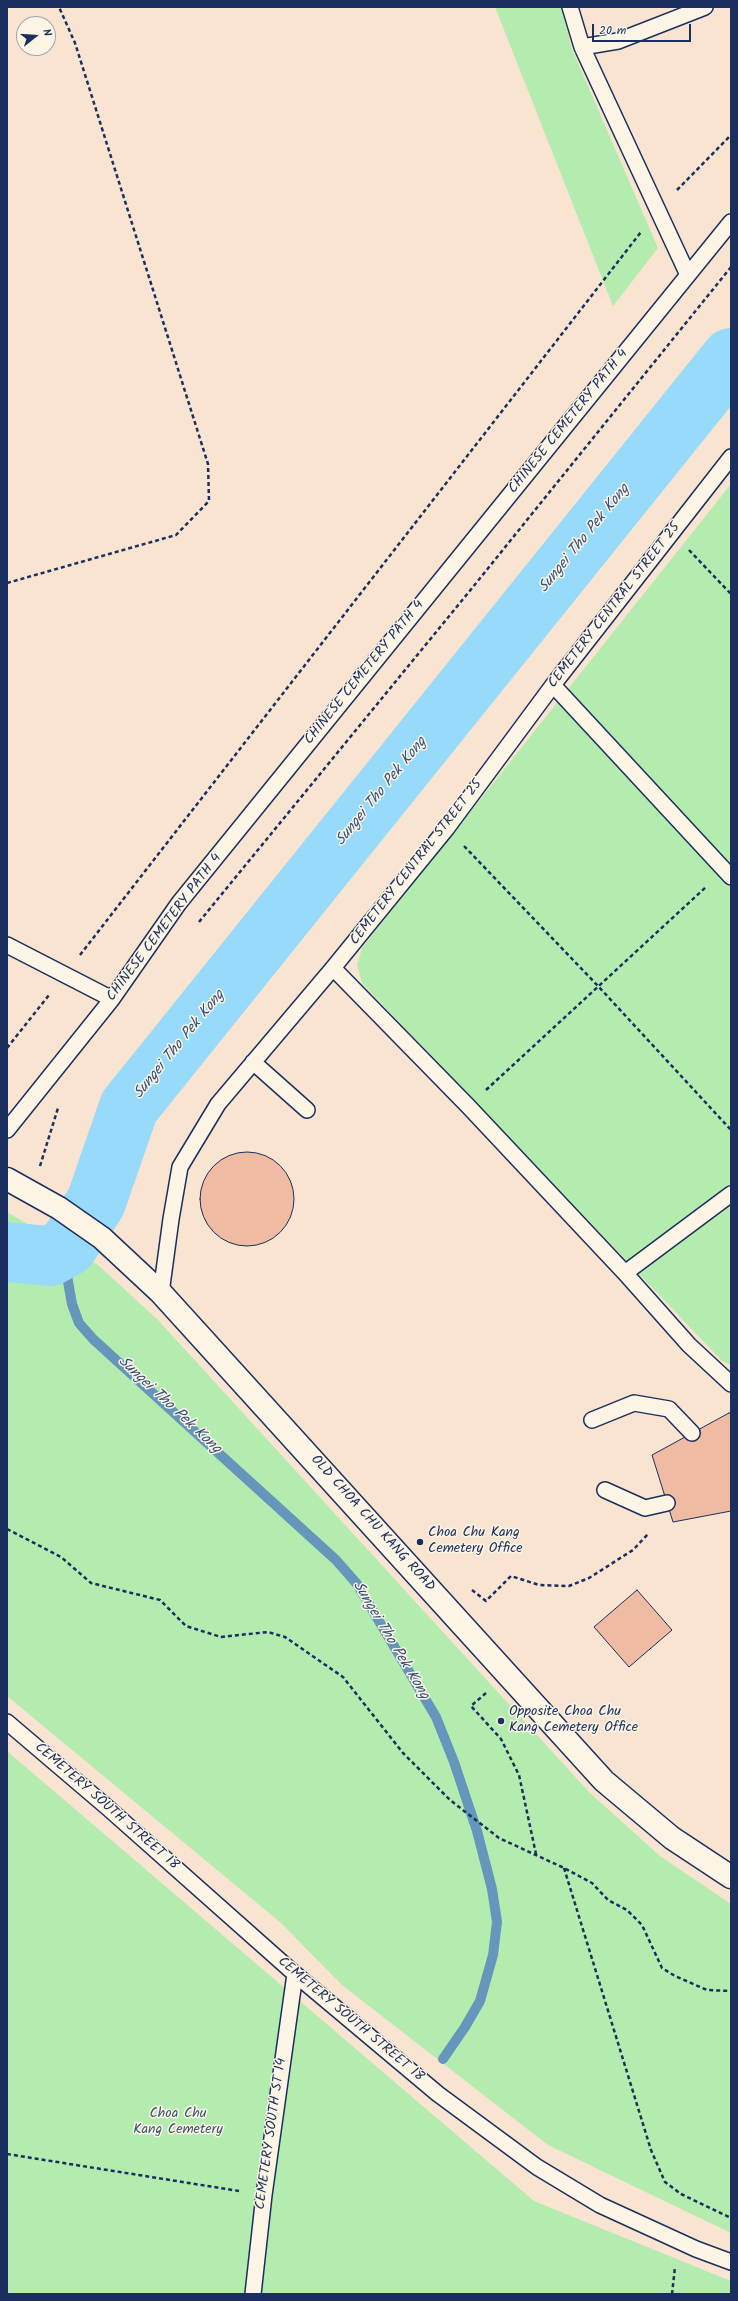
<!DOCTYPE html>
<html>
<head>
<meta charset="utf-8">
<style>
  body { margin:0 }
  #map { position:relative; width:738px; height:2301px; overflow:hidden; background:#f8e4d1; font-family:Kalam,sans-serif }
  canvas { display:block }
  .frame { position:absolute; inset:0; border:8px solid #1b2f5e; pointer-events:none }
  .north { position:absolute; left:16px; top:16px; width:40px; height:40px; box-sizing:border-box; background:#fcf5e5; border:1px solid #a2a6af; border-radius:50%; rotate:73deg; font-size:11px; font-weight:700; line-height:16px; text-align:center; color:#1b2f5e }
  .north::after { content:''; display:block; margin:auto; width:14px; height:18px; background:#1b2f5e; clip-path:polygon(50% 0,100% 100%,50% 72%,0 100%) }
  .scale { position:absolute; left:592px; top:24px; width:99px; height:18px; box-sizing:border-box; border:2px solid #1b2f5e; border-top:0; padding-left:5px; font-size:12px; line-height:14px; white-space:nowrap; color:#1b2f5e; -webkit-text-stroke:3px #fcf5e5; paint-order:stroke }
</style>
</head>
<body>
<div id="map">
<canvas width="738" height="2301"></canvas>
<div class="frame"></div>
<div class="north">N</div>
<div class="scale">20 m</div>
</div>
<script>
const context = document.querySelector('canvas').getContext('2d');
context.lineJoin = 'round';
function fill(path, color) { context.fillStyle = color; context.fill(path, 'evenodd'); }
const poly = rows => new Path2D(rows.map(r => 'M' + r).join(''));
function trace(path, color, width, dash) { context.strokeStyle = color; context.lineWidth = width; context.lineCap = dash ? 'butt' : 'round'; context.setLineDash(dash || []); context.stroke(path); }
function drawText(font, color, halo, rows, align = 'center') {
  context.font = font + ' Kalam,sans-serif'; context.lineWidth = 3; context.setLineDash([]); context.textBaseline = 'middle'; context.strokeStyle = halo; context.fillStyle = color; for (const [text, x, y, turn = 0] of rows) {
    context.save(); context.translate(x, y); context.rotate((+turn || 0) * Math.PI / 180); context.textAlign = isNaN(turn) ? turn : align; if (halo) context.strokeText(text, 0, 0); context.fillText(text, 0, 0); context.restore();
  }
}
const green = poly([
  [495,7,561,7,572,49,658,248,613,306],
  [731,484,731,1365,722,1361,362,983,357,965,362,948],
  [7,1212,98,1265,158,1320,589,1792,660,1856,731,1904,731,2233,548,2145,342,1985,281,1923,7,1696],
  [7,1751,534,2201,731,2281,731,2294,7,2294]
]);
const stream = poly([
  [68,1246,67,1276,72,1304,79,1323,93,1339,336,1560,357,1584,436,1717,454,1762,477,1831,492,1889,497,1922,493,1955,480,2001,465,2027,443,2059]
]);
const river = poly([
  [7,1252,50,1256,68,1246,96,1202,129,1107,731,358]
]);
const building = poly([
  '200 1199a47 47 0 1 1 94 0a47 47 0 1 1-94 0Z',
  [729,1413,731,1413,731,1511,673,1522,652,1455,729,1413],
  [637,1590,672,1630,629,1667,594,1627,637,1590]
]);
const path = poly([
  [677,190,731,135],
  [689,550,731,594],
  [7,583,176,535,209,501,208,464,75,43,59,7],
  [464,846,598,986,731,1130],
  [199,922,477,582,731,267],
  [80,955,641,232],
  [7,1048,49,995],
  [486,1090,706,887],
  [40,1166,58,1108],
  [7,1529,61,1557,91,1583,160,1600,186,1626,221,1637,268,1632,285,1637,343,1677,403,1753,450,1800,499,1838,564,1868,592,1883,608,1900,627,1910,642,1925,662,1968,675,1976,707,1990,731,1991],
  [472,1590,486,1601,511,1576,539,1585,569,1586,589,1578,633,1550,648,1534],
  [486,1693,471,1706,501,1739,519,1775,536,1854],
  [564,1868,651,2150,665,2182,681,2194,731,2218],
  [7,2154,239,2191],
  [672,2294,675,2267]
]);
const service = poly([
  [570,7,582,47,688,275],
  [582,47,618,41,705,7],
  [553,685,731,877],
  [7,945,112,999],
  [333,968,468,1106,625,1273,689,1345,731,1384],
  [253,1062,307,1110],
  [7,1130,112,999,179,903,731,222],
  [625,1273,731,1194],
  [161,1293,171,1219,180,1167,218,1104,333,968,447,828,553,685,731,457],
  [592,1420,634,1403,669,1409,692,1433],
  [605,1490,645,1508,667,1503],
  [7,1722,108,1808,295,1974,438,2094,537,2167,600,2205,696,2249,731,2262],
  [253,2294,264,2195,295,1974]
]);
const tertiary = poly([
  [7,1179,59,1208,102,1238,161,1293,604,1781,672,1838,731,1877]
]);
const markers = [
  [420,1542,4,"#1b2f5e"],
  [501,1721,4,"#1b2f5e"]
];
const streetNames = [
  ["CHINESE CEMETERY PATH 4",569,422,-51],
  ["CEMETERY CENTRAL STREET 25",615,606,-52],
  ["CHINESE CEMETERY PATH 4",365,673,-51],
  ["CEMETERY CENTRAL STREET 25",417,863,-52],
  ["CHINESE CEMETERY PATH 4",165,928,-53],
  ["OLD CHOA CHU KANG ROAD",372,1524,48],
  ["CEMETERY SOUTH STREET 18",106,1807,41],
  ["CEMETERY SOUTH STREET 18",350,2020,40],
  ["CEMETERY SOUTH ST 14",272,2134,-82]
];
const poiNames = [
  ["Choa Chu Kang",428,1534],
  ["Cemetery Office",428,1550],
  ["Opposite Choa Chu",509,1713],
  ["Kang Cemetery Office",509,1729]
];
const parkNames = [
  ["Choa Chu",178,2115],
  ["Kang Cemetery",178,2131]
];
const waterNames = [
  ["Sungei Tho Pek Kong",585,539,-51],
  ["Sungei Tho Pek Kong",382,792,-51],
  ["Sungei Tho Pek Kong",180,1045,-51],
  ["Sungei Tho Pek Kong",169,1406,43],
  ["Sungei Tho Pek Kong",390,1641,59]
];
fill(green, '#b4ecb0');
trace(stream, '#6696bc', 10);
trace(river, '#98dafa', 60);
fill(building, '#f0bba3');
trace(building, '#1b2f5e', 1);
trace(service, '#1b2f5e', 18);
trace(tertiary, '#1b2f5e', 25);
trace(path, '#1b2f5e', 2.5, [4, 3]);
trace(service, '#fcf5e5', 15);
trace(tertiary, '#fcf5e5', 22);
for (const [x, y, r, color] of markers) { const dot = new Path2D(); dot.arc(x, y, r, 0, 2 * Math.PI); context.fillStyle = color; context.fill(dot); trace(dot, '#fcf5e5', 1.5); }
drawText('14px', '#1b2f5e', '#fcf5e5', streetNames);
drawText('14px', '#1b2f5e', '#fcf5e5', poiNames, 'left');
drawText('14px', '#3a556e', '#fcf5e5', parkNames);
drawText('italic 15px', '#34517d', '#fcf5e5', waterNames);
</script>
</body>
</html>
